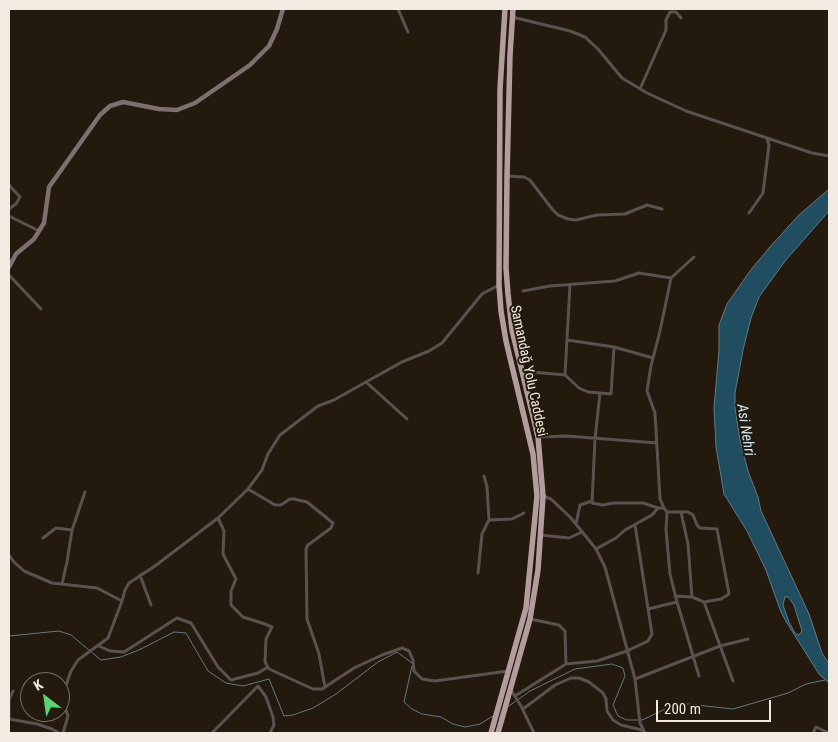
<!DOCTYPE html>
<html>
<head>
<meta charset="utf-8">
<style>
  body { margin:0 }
  #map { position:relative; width:838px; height:742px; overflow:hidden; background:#23190d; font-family:"Roboto Condensed",sans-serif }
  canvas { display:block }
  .frame { position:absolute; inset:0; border:10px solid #f2ebe2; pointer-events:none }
  .north { position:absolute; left:20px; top:672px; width:50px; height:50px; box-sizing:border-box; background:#23190d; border:1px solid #766d62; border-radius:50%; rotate:330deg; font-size:14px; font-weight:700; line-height:20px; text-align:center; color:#f2ebe2 }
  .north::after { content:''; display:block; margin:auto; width:18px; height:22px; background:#59d56f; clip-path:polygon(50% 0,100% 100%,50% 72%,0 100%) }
  .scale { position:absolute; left:656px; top:700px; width:115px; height:22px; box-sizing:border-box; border:2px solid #f2ebe2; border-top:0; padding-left:6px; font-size:15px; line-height:18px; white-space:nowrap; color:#f2ebe2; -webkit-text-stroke:4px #23190d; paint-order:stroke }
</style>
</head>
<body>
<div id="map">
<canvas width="838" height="742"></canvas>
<div class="frame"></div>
<div class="north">K</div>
<div class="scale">200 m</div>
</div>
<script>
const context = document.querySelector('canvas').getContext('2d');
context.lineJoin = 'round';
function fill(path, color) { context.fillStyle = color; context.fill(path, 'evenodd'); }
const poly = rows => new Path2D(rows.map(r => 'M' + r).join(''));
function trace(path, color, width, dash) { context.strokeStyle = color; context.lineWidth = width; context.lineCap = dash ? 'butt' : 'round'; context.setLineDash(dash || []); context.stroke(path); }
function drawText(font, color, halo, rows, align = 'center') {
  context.font = font + ' "Roboto Condensed",sans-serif'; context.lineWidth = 4; context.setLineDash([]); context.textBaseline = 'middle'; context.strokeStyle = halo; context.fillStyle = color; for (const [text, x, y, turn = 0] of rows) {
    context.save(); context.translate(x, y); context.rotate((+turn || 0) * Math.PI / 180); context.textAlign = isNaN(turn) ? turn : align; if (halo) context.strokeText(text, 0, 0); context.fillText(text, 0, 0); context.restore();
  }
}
const water = poly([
  [829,189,829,211,785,261,759,297,751,318,743,350,735,393,735,408,740,440,748,471,758,497,761,511,809,614,822,653,829,664,829,683,819,674,787,623,781,612,766,570,747,531,724,494,716,447,714,408,719,350,719,325,727,304,750,271,769,248,799,215,829,189],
  [785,597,788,597,794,605,802,631,799,635,795,633,789,622,783,605,785,597]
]);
const stream = poly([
  [9,636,59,631,71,635,101,660,121,657,141,649,174,632,186,633,208,671,226,683,243,686,269,679,284,716,293,715,313,708,336,694,378,662,397,652,412,663],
  [412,666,404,702,412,709,422,714,441,717,453,724,465,727,480,724,493,716],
  [519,699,530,691,575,669,612,664,623,668,625,676,613,705,618,716,627,720,642,720,678,703,733,709,788,693,806,684,825,680],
  [509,706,516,701]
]);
const street = poly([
  [398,9,408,32],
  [512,17,570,31,585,37,598,49,622,78,647,93,686,111,812,153,829,156],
  [640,89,666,30,666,20,670,12,676,12,681,18],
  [507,176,524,177,530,180,552,209,558,215,568,219,576,220,597,215,625,214,647,205,662,209],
  [9,185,20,197,16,204,9,209],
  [749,213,763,193,769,145,767,139],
  [9,216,39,231],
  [9,275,41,309],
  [570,285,565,375,579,388,588,392,600,393,595,439,592,503,603,505,613,503,643,503,658,508],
  [523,291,550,286,615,281,639,273,671,278,694,257],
  [567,340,614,347,653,358],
  [521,371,565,375],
  [366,382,407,419],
  [600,393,611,394,614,347],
  [538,437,567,436,657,443],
  [248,489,275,505,281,505,290,499,294,499,307,502,333,523,331,528,308,545,306,549,307,619,319,654,325,687],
  [543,496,551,499,571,518,596,549,605,567,635,679,640,723,645,733],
  [664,508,660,499,655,413,647,391,651,366,660,331,671,278],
  [667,512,666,530,670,574,677,602,699,676],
  [681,512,688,544,692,597],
  [218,518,224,531,223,554,236,579,231,591,231,605,243,617,265,624,272,627,266,639,265,662,269,669,313,689,322,689,354,668,382,655,402,648,409,651,413,660,414,671,422,679,435,681,508,671],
  [489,520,512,519,524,513],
  [576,524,580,505,592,501],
  [540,535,569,538,582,532],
  [43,538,56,528,72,530],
  [596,549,616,538,625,530,652,515,658,508,664,508,667,512,688,512,693,515,697,525,700,528,717,529,729,594,721,599,704,602,692,597,675,596],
  [9,555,14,562,24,571,52,583,97,588,122,601],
  [478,573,482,534,489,520,487,487,484,476],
  [140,575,151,605],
  [62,584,67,562,72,530,85,492],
  [704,602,733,681],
  [648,609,677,602],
  [530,619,559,625,565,631,566,664],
  [99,646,110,651,124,652,177,618,191,623,218,667,231,680,258,673,268,667],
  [635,679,720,646,748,639],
  [511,690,521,706,534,733],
  [13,691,9,700,9,719,37,724,52,729,59,733],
  [515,696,566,664,597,661,627,651,648,641,652,634,635,525],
  [523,709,555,685,571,678,579,678,589,682,603,693,606,699,607,711,613,720,621,725,642,730],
  [63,733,68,716,64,704,65,688,71,671,78,660,108,638,122,601,125,590,129,583,155,566,218,518,248,489,262,470,268,454,280,435,318,406,334,400,366,382,402,362,429,351,442,343,482,294,499,285],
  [212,733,258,686,266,697,273,717,274,725,270,733],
  [813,733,816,727,829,733]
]);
const secondary = poly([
  [9,267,16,254,34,239,44,223,49,187,100,115,110,106,123,102,159,109,177,110,195,103,250,65,269,46,277,29,283,9]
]);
const highway = poly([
  [491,733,526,608,537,496,533,454,506,341,501,311,499,285,500,89,505,9],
  [498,733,530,619,538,570,543,496,538,437,512,330,508,294,506,268,507,176,510,55,513,9]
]);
const streetNames = [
  ["Samandağ Yolu Caddesi",528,371,78]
];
const waterNames = [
  ["Asi Nehri",745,430,81]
];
fill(water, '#204d60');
trace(water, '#5f7c87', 1);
trace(stream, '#5f7c87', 1);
trace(street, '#5a5151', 3);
trace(secondary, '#7e6f70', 4.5);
trace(highway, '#b39c9d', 5.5);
drawText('14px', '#f2ebe2', '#23190d', streetNames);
drawText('italic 15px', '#cbe7f6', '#23190d', waterNames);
</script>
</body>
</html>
